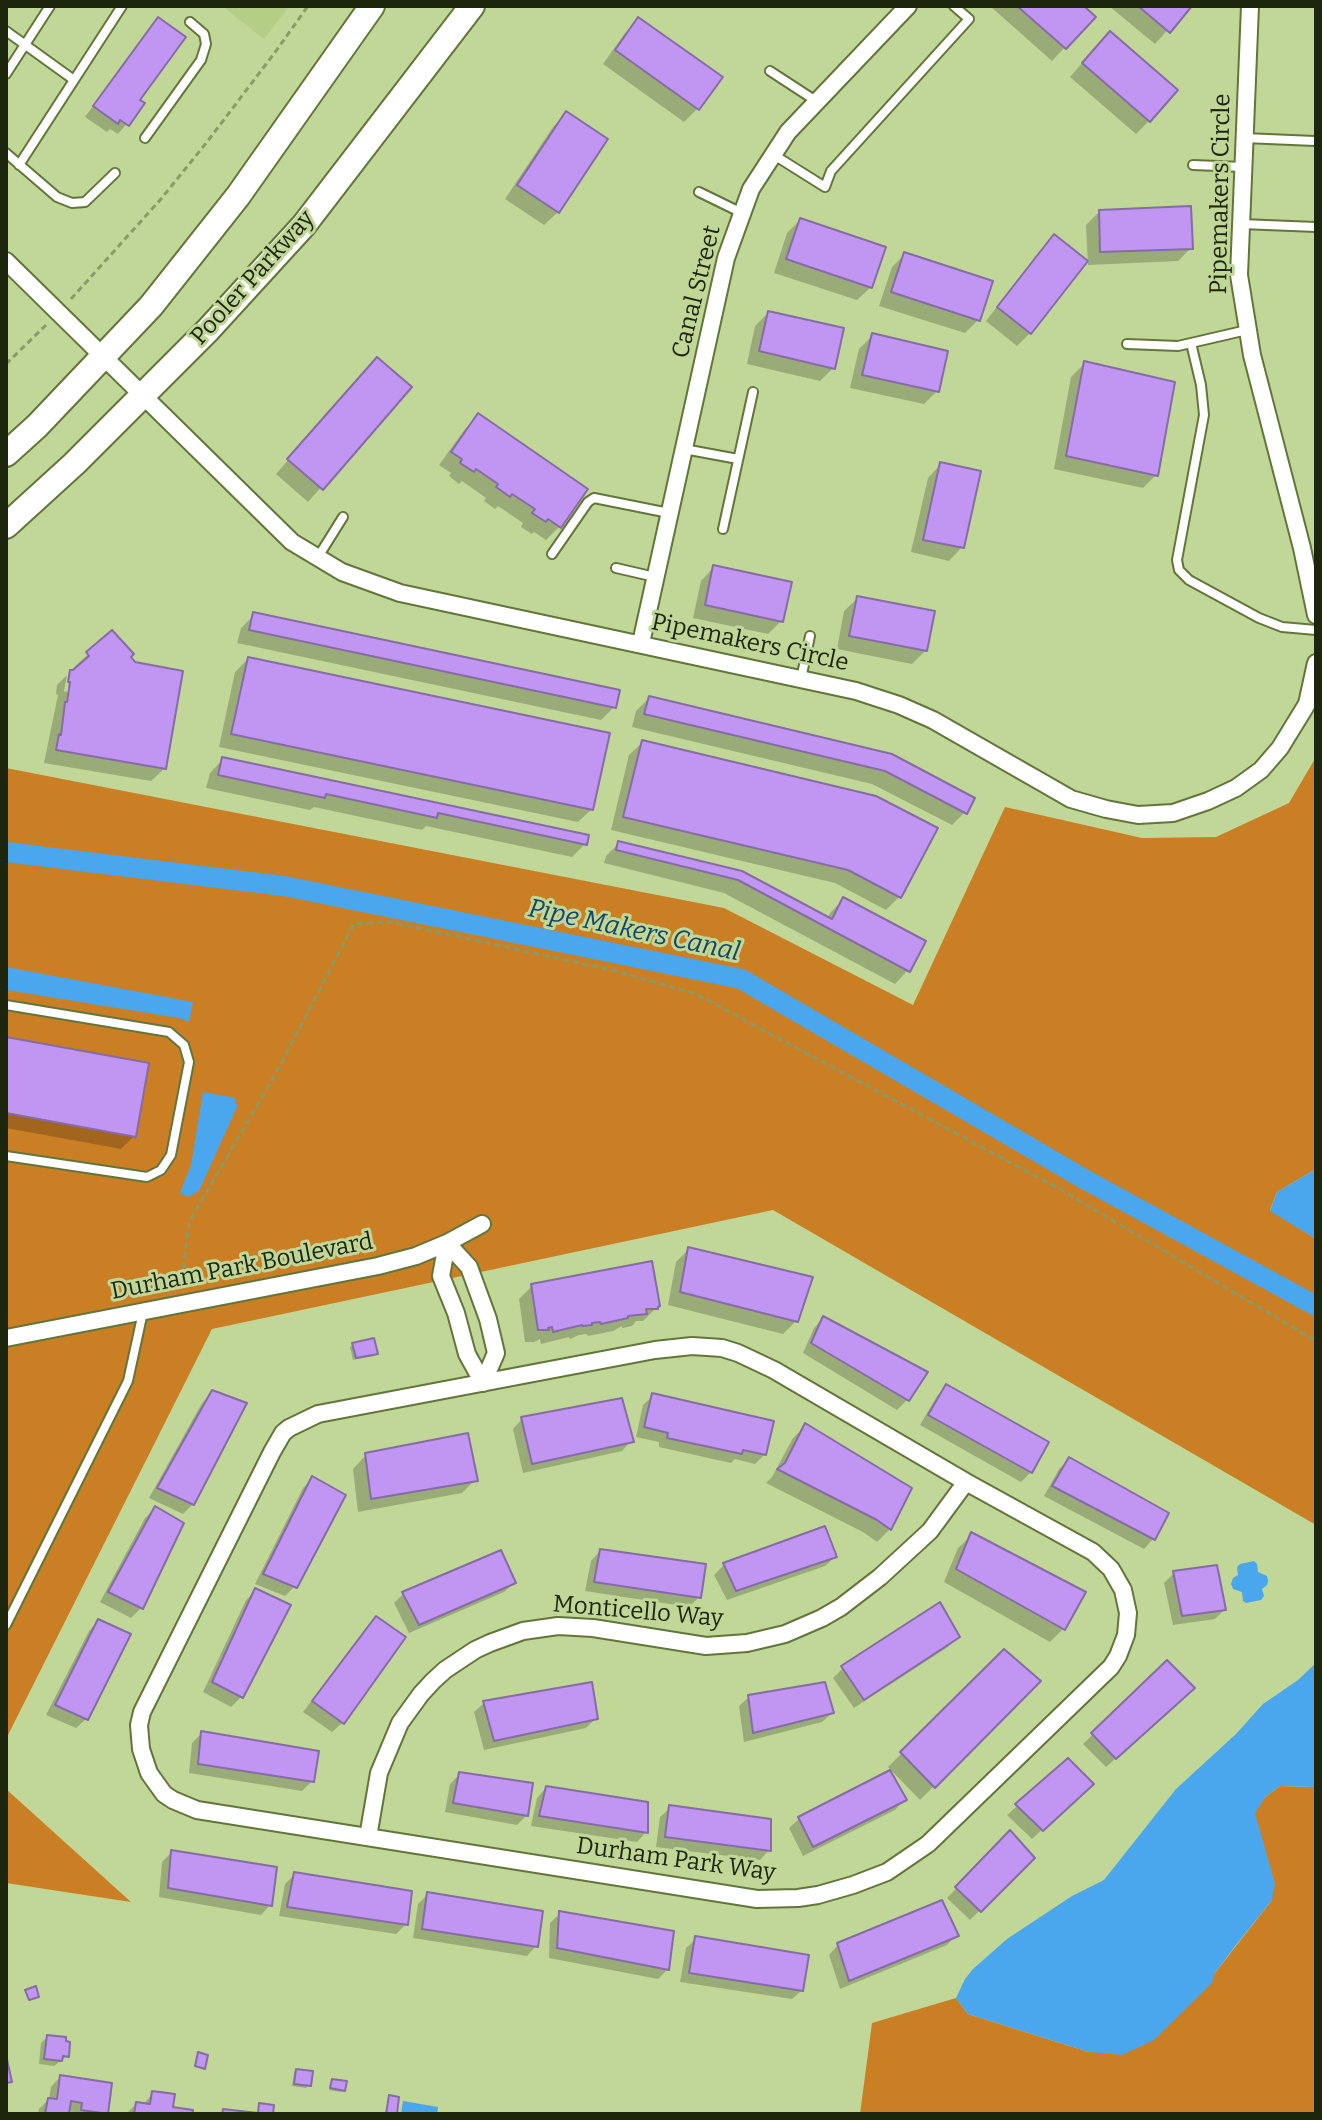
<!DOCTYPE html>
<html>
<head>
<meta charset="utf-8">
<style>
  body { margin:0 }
  #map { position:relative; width:1322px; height:2120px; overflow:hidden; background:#c0d797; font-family:Bitter,serif }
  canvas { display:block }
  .frame { position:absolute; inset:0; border:8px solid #1d250c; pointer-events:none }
</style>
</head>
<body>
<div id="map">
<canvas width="1322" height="2120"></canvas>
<div class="frame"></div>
</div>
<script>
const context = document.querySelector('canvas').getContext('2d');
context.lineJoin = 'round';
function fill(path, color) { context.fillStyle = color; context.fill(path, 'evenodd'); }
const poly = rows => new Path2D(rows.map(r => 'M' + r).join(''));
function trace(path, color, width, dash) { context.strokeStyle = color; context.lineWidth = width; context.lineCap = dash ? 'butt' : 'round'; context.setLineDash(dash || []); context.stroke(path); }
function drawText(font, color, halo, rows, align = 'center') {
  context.font = font + ' Bitter,serif'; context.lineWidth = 6; context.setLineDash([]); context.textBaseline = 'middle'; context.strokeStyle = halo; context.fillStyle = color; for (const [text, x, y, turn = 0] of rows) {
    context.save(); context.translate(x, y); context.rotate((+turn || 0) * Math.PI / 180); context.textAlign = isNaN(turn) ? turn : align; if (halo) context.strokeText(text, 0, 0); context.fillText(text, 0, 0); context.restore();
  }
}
const built = poly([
  [222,6,289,6,264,39]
]);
const forest = poly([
  [1316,757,1316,1169,1277,1192,1270,1210,1316,1239,1316,1525,773,1210,212,1329,6,1739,6,768,724,908,913,1005,1005,807,1142,838,1216,837,1289,803],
  [1280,1786,1316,1787,1316,2114,860,2114,872,2023,956,1998,968,2014,1089,2052,1214,1974,1272,1900,1264,1847,1254,1813,1265,1797],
  [6,1789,131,1902,6,1883]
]);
const water = poly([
  [6,967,193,1002,189,1022,179,1018,6,990],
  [203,1092,236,1098,235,1103,238,1105,199,1191,188,1197,180,1193,191,1165],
  [1316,1169,1316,1239,1270,1211,1277,1192],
  [1254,1561,1257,1564,1258,1572,1267,1576,1268,1581,1267,1585,1262,1589,1264,1596,1261,1600,1246,1603,1243,1601,1242,1592,1233,1589,1231,1584,1233,1578,1238,1575,1237,1567,1240,1564],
  [1316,1663,1316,1787,1280,1786,1265,1797,1255,1813,1275,1884,1272,1900,1236,1945,1214,1974,1212,1983,1154,2040,1122,2055,1089,2052,968,2014,956,1998,965,1979,973,1969,1007,1939,1072,1896,1104,1880,1176,1789,1236,1734,1263,1704,1298,1680],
  [403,2101,438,2107,437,2114,401,2114]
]);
const shadow = poly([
  [990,6,1081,6,1093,17,1052,61],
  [1109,6,1189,6,1155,44],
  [158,20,137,100,143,104,118,134,110,129,107,132,85,117,149,29],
  [638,20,697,109,684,122,603,64,625,33],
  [1097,46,1149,121,1136,134,1070,77],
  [566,114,558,212,544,225,505,199,553,127],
  [1099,212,1191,248,1178,261,1088,265,1086,225],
  [800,220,871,287,857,300,774,273,787,233],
  [1054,237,1030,333,1017,346,986,321,1041,250],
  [905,254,978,320,965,333,879,306,892,267],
  [768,313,833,368,820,381,747,364,755,326],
  [872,336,937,391,924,404,850,388,859,349],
  [1084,364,1156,475,1143,488,1054,469,1071,377],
  [364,373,409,388,308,502,276,474],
  [478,415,585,489,559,527,546,540,534,532,532,534,521,527,523,523,498,506,495,509,484,501,486,498,462,481,459,484,449,476,451,473,439,465,465,429],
  [941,464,962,547,949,561,911,552,928,478],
  [714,567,781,621,768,634,693,618,701,581],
  [858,598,926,650,912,664,837,649,844,611],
  [254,615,614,707,601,720,237,643,241,628],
  [112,633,128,657,165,768,151,781,44,763,58,695,56,694,57,685,67,675,64,691,68,692,71,672,77,670,74,667],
  [248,659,592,809,578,822,219,747,235,672],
  [649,698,891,756,965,812,952,825,872,784,632,727,636,711],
  [643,742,936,829,899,897,886,910,835,883,611,830,629,755],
  [223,759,585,844,572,857,426,826,422,830,314,807,310,810,206,788,210,773],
  [619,843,741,873,827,919,830,913,844,899,908,970,895,984,724,893,604,863,606,856],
  [6,1039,134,1136,121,1149,6,1128],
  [689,1249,796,1321,783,1334,668,1305,676,1262],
  [532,1286,658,1306,643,1321,636,1321,632,1326,622,1328,622,1326,613,1331,588,1336,587,1334,579,1335,570,1339,569,1337,541,1344,540,1339,534,1342,525,1342,519,1299],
  [823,1318,925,1372,907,1400,897,1410,803,1353,814,1328],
  [353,1345,376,1354,374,1356,353,1360,350,1347],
  [947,1386,1031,1472,1021,1482,920,1425,937,1396],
  [212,1393,193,1504,183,1514,149,1498,202,1403],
  [653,1396,765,1454,755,1464,735,1459,731,1463,659,1447,659,1442,636,1437,643,1405],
  [522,1419,631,1441,622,1451,523,1473,513,1429],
  [806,1425,890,1529,877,1542,863,1532,766,1483,772,1477,793,1438],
  [366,1455,475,1480,462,1493,358,1512,353,1469],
  [1069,1459,1153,1539,1144,1549,1044,1496,1059,1469],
  [312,1478,295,1586,285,1596,255,1584,303,1488],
  [155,1509,141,1608,131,1618,100,1602,145,1518],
  [824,1528,835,1557,825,1566,727,1600,714,1575,724,1565],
  [972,1535,1063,1629,1050,1642,944,1582,958,1548],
  [600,1551,699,1597,689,1607,585,1591,591,1561],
  [1174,1573,1224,1610,1215,1619,1173,1625,1164,1583],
  [514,1583,504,1592,409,1633,394,1603,403,1594],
  [256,1591,288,1606,241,1697,231,1707,203,1692,246,1600],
  [376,1618,342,1723,332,1732,303,1712,366,1628],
  [98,1621,86,1719,76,1728,46,1715,89,1631],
  [958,1637,948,1647,854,1708,833,1678,843,1668],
  [1004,1652,1038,1681,920,1800,888,1767],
  [1167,1663,1183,1698,1106,1767,1083,1744],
  [749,1697,832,1713,822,1722,744,1742,739,1706],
  [484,1703,596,1718,586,1728,484,1750,474,1712],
  [202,1733,312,1781,302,1791,189,1773,192,1743],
  [1068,1761,1091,1784,1032,1839,1007,1815],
  [889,1772,904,1800,895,1810,803,1856,789,1828,799,1819],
  [460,1774,527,1815,517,1825,445,1812,450,1784],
  [546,1788,646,1832,637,1842,531,1826,537,1798],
  [670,1808,769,1850,760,1860,656,1847,660,1817],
  [1010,1833,1032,1858,970,1920,947,1898],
  [172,1852,270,1905,261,1915,159,1897,162,1862],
  [295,1874,406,1924,396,1934,279,1916,285,1884],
  [428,1894,536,1946,527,1956,413,1938,418,1904],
  [559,1914,668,1969,658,1979,549,1958,550,1923],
  [956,1935,947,1945,840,1989,829,1955,838,1945],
  [696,1939,802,1990,792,1999,680,1982,686,1948],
  [47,2037,67,2056,54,2066,39,2064,41,2043],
  [296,2071,309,2085,306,2088,292,2086,294,2073],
  [60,2077,106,2113,73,2114,74,2112,67,2111,67,2114,38,2114,39,2109,49,2099,51,2087],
  [332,2081,344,2090,341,2092,329,2090,330,2083],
  [153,2093,171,2109,190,2114,126,2114,136,2104,143,2105]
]);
const canal = poly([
  [6,852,284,886,741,979,1084,1179,1316,1306]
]);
const building = poly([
  [1017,6,1084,6,1096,17,1066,49,1017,6],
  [1138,6,1192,6,1170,33,1138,6],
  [158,17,186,37,140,100,145,103,129,126,120,120,118,124,93,106,158,17],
  [638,17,723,77,699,110,615,50,638,17],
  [1110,31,1178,90,1150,122,1082,63,1110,31],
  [566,111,608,139,559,213,517,185,566,111],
  [1191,206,1193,249,1100,252,1099,210,1191,206],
  [800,218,886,247,872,288,786,259,800,218],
  [1054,234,1088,261,1031,334,997,307,1054,234],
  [904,252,993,281,980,321,891,292,904,252],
  [768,311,844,328,835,369,759,351,768,311],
  [872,333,948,351,939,392,862,375,872,333],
  [377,357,412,387,323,490,287,459,377,357],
  [1084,361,1175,382,1158,476,1066,456,1084,361],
  [478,413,588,489,561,528,548,519,546,522,532,513,535,509,512,494,510,497,496,487,498,484,476,469,474,472,460,463,462,459,451,452,478,413],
  [940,462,981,471,964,548,923,540,940,462],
  [713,565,792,582,783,622,705,605,713,565],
  [857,596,935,611,927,651,849,636,857,596],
  [253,612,620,690,616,708,249,630,253,612],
  [112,630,134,654,131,657,135,662,183,671,166,769,56,750,59,734,61,735,65,702,67,702,70,682,68,682,70,670,73,670,89,656,86,652,112,630],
  [248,657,610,733,593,810,231,734,248,657],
  [649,696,892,754,975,798,967,814,885,771,644,714,649,696],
  [642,740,876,796,938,828,901,898,848,870,623,817,642,740],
  [222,757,589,835,587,845,438,813,437,818,326,794,325,798,218,775,222,757],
  [618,841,742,871,832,919,843,897,926,941,910,972,738,880,616,850,618,841],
  [6,1037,149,1063,136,1137,6,1113,6,1037],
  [688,1247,813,1277,798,1322,680,1292,688,1247],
  [652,1261,660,1306,658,1307,658,1309,646,1309,647,1314,628,1316,628,1318,601,1324,600,1322,592,1323,592,1325,582,1326,582,1325,553,1332,552,1327,548,1328,549,1330,538,1330,531,1284,652,1261],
  [823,1316,928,1372,909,1401,811,1343,823,1316],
  [374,1338,378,1354,356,1358,352,1343,374,1338],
  [946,1384,1049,1442,1032,1473,928,1415,946,1384],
  [212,1390,247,1403,194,1505,157,1488,212,1390],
  [652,1393,774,1421,766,1455,743,1450,742,1454,667,1438,668,1433,644,1427,652,1393],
  [622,1398,634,1442,532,1464,521,1417,622,1398],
  [805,1423,912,1488,891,1530,877,1520,777,1469,785,1463,805,1423],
  [468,1433,478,1481,371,1499,365,1453,468,1433],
  [1069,1457,1169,1513,1155,1540,1052,1486,1069,1457],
  [312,1476,346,1495,297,1588,263,1574,312,1476],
  [155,1506,184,1523,143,1609,108,1592,155,1506],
  [825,1526,837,1557,736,1591,723,1563,825,1526],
  [971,1532,1086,1592,1065,1630,956,1569,971,1532],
  [600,1549,706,1564,701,1598,594,1582,600,1549],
  [501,1550,516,1583,419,1625,402,1592,501,1550],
  [1217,1565,1226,1610,1182,1616,1173,1571,1217,1565],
  [255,1588,291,1605,243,1698,212,1682,255,1588],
  [940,1602,960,1637,864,1700,841,1666,940,1602],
  [376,1616,406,1637,344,1724,312,1701,376,1616],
  [98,1619,131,1634,88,1720,55,1705,98,1619],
  [1004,1649,1041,1681,935,1788,900,1752,1004,1649],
  [1167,1660,1195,1688,1116,1759,1091,1733,1167,1660],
  [592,1682,598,1719,494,1741,483,1701,592,1682],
  [825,1682,834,1713,753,1733,748,1695,825,1682],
  [201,1731,319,1751,314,1782,198,1764,201,1731],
  [1068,1758,1094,1784,1043,1831,1015,1804,1068,1758],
  [890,1770,907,1800,813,1847,798,1817,890,1770],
  [459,1772,533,1783,528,1816,453,1803,459,1772],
  [546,1786,648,1802,648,1833,539,1816,546,1786],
  [669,1805,771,1819,771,1851,665,1837,669,1805],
  [1010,1830,1035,1858,981,1912,955,1887,1010,1830],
  [171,1850,277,1867,272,1906,168,1888,171,1850],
  [294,1872,412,1891,408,1925,287,1907,294,1872],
  [427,1892,543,1911,538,1947,422,1929,427,1892],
  [942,1900,959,1936,849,1981,837,1943,942,1900],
  [559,1911,674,1931,669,1970,557,1948,559,1911],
  [695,1936,809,1955,803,1991,689,1973,695,1936],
  [36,1986,39,1997,29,2000,25,1990,36,1986],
  [47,2035,66,2037,66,2041,70,2042,69,2057,63,2056,62,2061,44,2059,47,2035],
  [198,2052,208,2055,205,2069,195,2066,198,2052],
  [6,2055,12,2082,6,2083,6,2055],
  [296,2069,313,2071,311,2086,294,2084,296,2069],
  [60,2075,112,2083,108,2114,81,2110,82,2103,71,2101,69,2114,45,2114,48,2098,57,2099,60,2075],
  [332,2079,347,2081,345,2091,330,2088,332,2079],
  [152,2091,175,2094,173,2107,193,2110,192,2114,134,2114,136,2102,150,2104,152,2091],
  [389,2095,399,2097,397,2114,386,2114,389,2095],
  [259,2103,274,2105,273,2114,222,2114,223,2109,258,2113,259,2103]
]);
const path = poly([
  [71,299,161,199,207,142,276,51,308,6],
  [6,364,46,325],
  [181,1288,189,1222,275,1075,354,924,391,922,616,971,696,994,1058,1188,1316,1341]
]);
const service = poly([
  [6,31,74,80],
  [770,71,816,101],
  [6,74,50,6],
  [145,138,201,60,206,44,204,34,190,22],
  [1244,138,1315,141],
  [6,153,57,197,72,203,85,202,115,173],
  [774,155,825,187,831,171,969,19,954,6],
  [19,165,122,6],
  [1193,165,1243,167],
  [699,192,742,213],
  [1241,224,1316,227],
  [1247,330,1191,343,1201,385,1204,415,1177,560,1179,570,1189,580,1259,618,1282,627,1316,630],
  [1127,344,1178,346,1191,343],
  [684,449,738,459],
  [723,529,753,392],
  [552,554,588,502,594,498,669,513],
  [318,557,343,517],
  [616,568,655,577],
  [801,679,810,636],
  [6,1005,169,1032,184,1045,189,1062,171,1155,161,1170,147,1177,6,1156],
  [6,1625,128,1381,143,1312]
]);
const minor = poly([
  [1250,6,1239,275,1252,355,1302,548,1316,615],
  [6,261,292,542,342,572,400,593,856,691,899,705,933,720,1071,799,1106,809,1138,815,1173,813,1208,801,1236,788,1261,770,1280,748,1307,704,1316,663],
  [641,643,726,258,751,189,788,132,908,6],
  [447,1243,469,1267,488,1319,496,1353,483,1383],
  [447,1243,441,1276,456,1313,467,1354,483,1383],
  [6,1338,378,1266,416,1256,447,1243,482,1224],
  [692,1346,722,1348,738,1353,774,1370,966,1482,1093,1552,1111,1569,1123,1590,1128,1613,1126,1635,1118,1656,1111,1667,928,1844,887,1872,853,1885,818,1895,798,1898,757,1899,197,1810,173,1800,164,1794,149,1773,141,1749,139,1725,142,1712,272,1452,283,1433,289,1428,318,1414,655,1350,692,1346],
  [368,1837,379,1773,400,1723,421,1694,433,1681,445,1670,475,1650,490,1643,523,1631,558,1626,593,1628,706,1646,747,1643,785,1634,822,1618,841,1607,880,1577,930,1531,966,1482]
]);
const primary = poly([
  [6,454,37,426,151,306,238,196,372,6],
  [6,526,74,464,208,330,304,225,472,6]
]);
const streetNames = [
  ["Pipemakers Circle",1221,194,-89],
  ["Pooler Parkway",253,278,-48],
  ["Canal Street",697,292,-76],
  ["Pipemakers Circle",750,643,12],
  ["Durham Park Boulevard",242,1267,-11],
  ["Monticello Way",638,1612,5],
  ["Durham Park Way",676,1860,8]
];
const waterNames = [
  ["Pipe Makers Canal",634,931,12]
];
fill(built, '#b4ce86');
fill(forest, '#cb7f25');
fill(water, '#4aa6ed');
fill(shadow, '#0003');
trace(canal, '#4aa6ed', 20);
fill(building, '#c196f2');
trace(building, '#856ca4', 2);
trace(service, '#62763a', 12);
trace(minor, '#62763a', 20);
trace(primary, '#62763a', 28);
trace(path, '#899b68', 3, [6, 4]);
trace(service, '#fff', 8);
trace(minor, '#fff', 16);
trace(primary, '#fff', 24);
drawText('24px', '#1d250c', '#c0d797', streetNames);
drawText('italic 26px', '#15466a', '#c0d797', waterNames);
</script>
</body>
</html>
